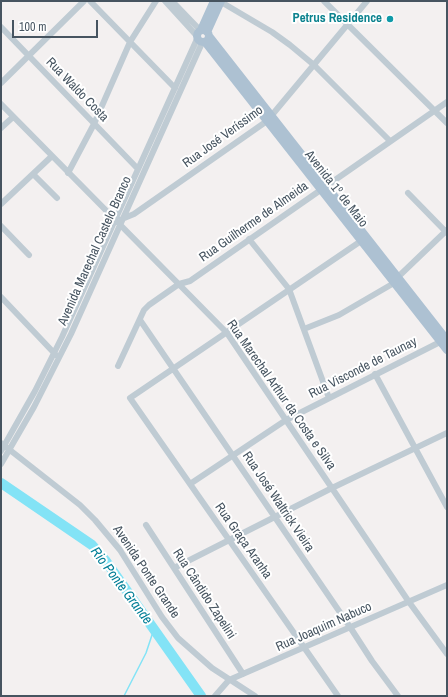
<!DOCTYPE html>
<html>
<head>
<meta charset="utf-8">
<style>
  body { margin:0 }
  #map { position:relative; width:448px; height:697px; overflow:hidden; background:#f3f0f0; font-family:"Archivo Narrow",sans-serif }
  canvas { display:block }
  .frame { position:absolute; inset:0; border:2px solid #465460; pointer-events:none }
  .scale { position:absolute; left:12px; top:20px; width:86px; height:18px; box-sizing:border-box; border:2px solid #465460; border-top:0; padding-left:5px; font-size:12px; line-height:14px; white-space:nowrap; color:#465460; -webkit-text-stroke:3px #fff; paint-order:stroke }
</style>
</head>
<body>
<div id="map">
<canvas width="448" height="697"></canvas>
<div class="frame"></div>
<div class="scale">100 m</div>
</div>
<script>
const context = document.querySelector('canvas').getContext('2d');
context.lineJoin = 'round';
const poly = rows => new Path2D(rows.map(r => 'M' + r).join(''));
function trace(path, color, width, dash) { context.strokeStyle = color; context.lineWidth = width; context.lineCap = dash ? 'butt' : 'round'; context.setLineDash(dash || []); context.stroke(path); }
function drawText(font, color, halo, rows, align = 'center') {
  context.font = font + ' "Archivo Narrow",sans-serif'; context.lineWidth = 4; context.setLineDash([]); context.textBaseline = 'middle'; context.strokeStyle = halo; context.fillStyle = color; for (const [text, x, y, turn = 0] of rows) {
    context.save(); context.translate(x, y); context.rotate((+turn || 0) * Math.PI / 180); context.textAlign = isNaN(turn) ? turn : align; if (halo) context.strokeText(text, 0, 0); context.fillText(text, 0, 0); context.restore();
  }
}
const stream = poly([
  [124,696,146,653,154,629]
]);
const river = poly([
  [1,483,92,545,105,560,201,696]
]);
const minor = poly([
  [90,1,175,88],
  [165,1,196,35],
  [172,1,200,30],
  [324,1,447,123],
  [221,2,272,32,290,45,314,65,390,141],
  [1,27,138,169],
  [1,83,84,1],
  [1,104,227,333,409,602,447,654],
  [1,128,13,117],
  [68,173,94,124,130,42,156,1],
  [33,174,57,198],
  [408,193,447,233],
  [1,204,52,156],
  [122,219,134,214,267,121,367,1],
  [1,226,29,255],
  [249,239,289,289,329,398],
  [398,277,447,230],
  [1,297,56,355],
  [140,320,350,627,372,661,398,696],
  [304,329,339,315,394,283],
  [118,366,144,310,149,305,179,284,190,281,447,102],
  [375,374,447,507],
  [1,443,80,505,95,520,120,550,162,617,178,638,212,668,255,696],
  [1,451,35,391,62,337,197,39],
  [1,464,34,407,71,334,202,43],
  [190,484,286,420,444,340],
  [146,525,243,674],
  [174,568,332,488,447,433],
  [215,696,229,680,447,585],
  [338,696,130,398,361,241]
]);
const major = poly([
  '197 36a6 6 0 1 1 12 0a6 6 0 1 1-12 0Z',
  [201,30,214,1],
  [207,32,221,1],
  [209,36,447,340],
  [205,42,447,350]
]);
const markers = [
  [390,19,4,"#0f9aa8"]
];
const cultureNames = [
  ["Petrus Residence",382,19]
];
const streetNames = [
  ["Rua Waldo Costa",77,90,46],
  ["Rua José Veríssimo",223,137,-36],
  ["Avenida 1º de Maio",336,189,52],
  ["Rua Guilherme de Almeida",254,222,-35],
  ["Avenida Marechal Castelo Branco",95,251,-66],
  ["Rua Visconde de Taunay",363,368,-27],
  ["Rua Marechal Arthur da Costa e Silva",281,395,55],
  ["Rua José Waltrick Vieira",278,502,56],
  ["Rua Graça Aranha",243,541,55],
  ["Avenida Ponte Grande",146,572,56],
  ["Rua Cândido Zapelini",204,594,57],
  ["Rua Joaquim Nabuco",324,627,-24]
];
const waterNames = [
  ["Rio Ponte Grande",121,586,53]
];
trace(stream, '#83e3f6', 1.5);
trace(river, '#83e3f6', 10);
trace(minor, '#bfcbd3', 6);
trace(major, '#adc1d2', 8);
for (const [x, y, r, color] of markers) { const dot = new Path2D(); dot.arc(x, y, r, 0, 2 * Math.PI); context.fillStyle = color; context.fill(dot); trace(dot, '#fff', 1.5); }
drawText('bold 13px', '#0d838f', '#fff', cultureNames, 'right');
drawText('13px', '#465460', '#fff', streetNames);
drawText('italic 14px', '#037f97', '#fff', waterNames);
</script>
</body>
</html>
